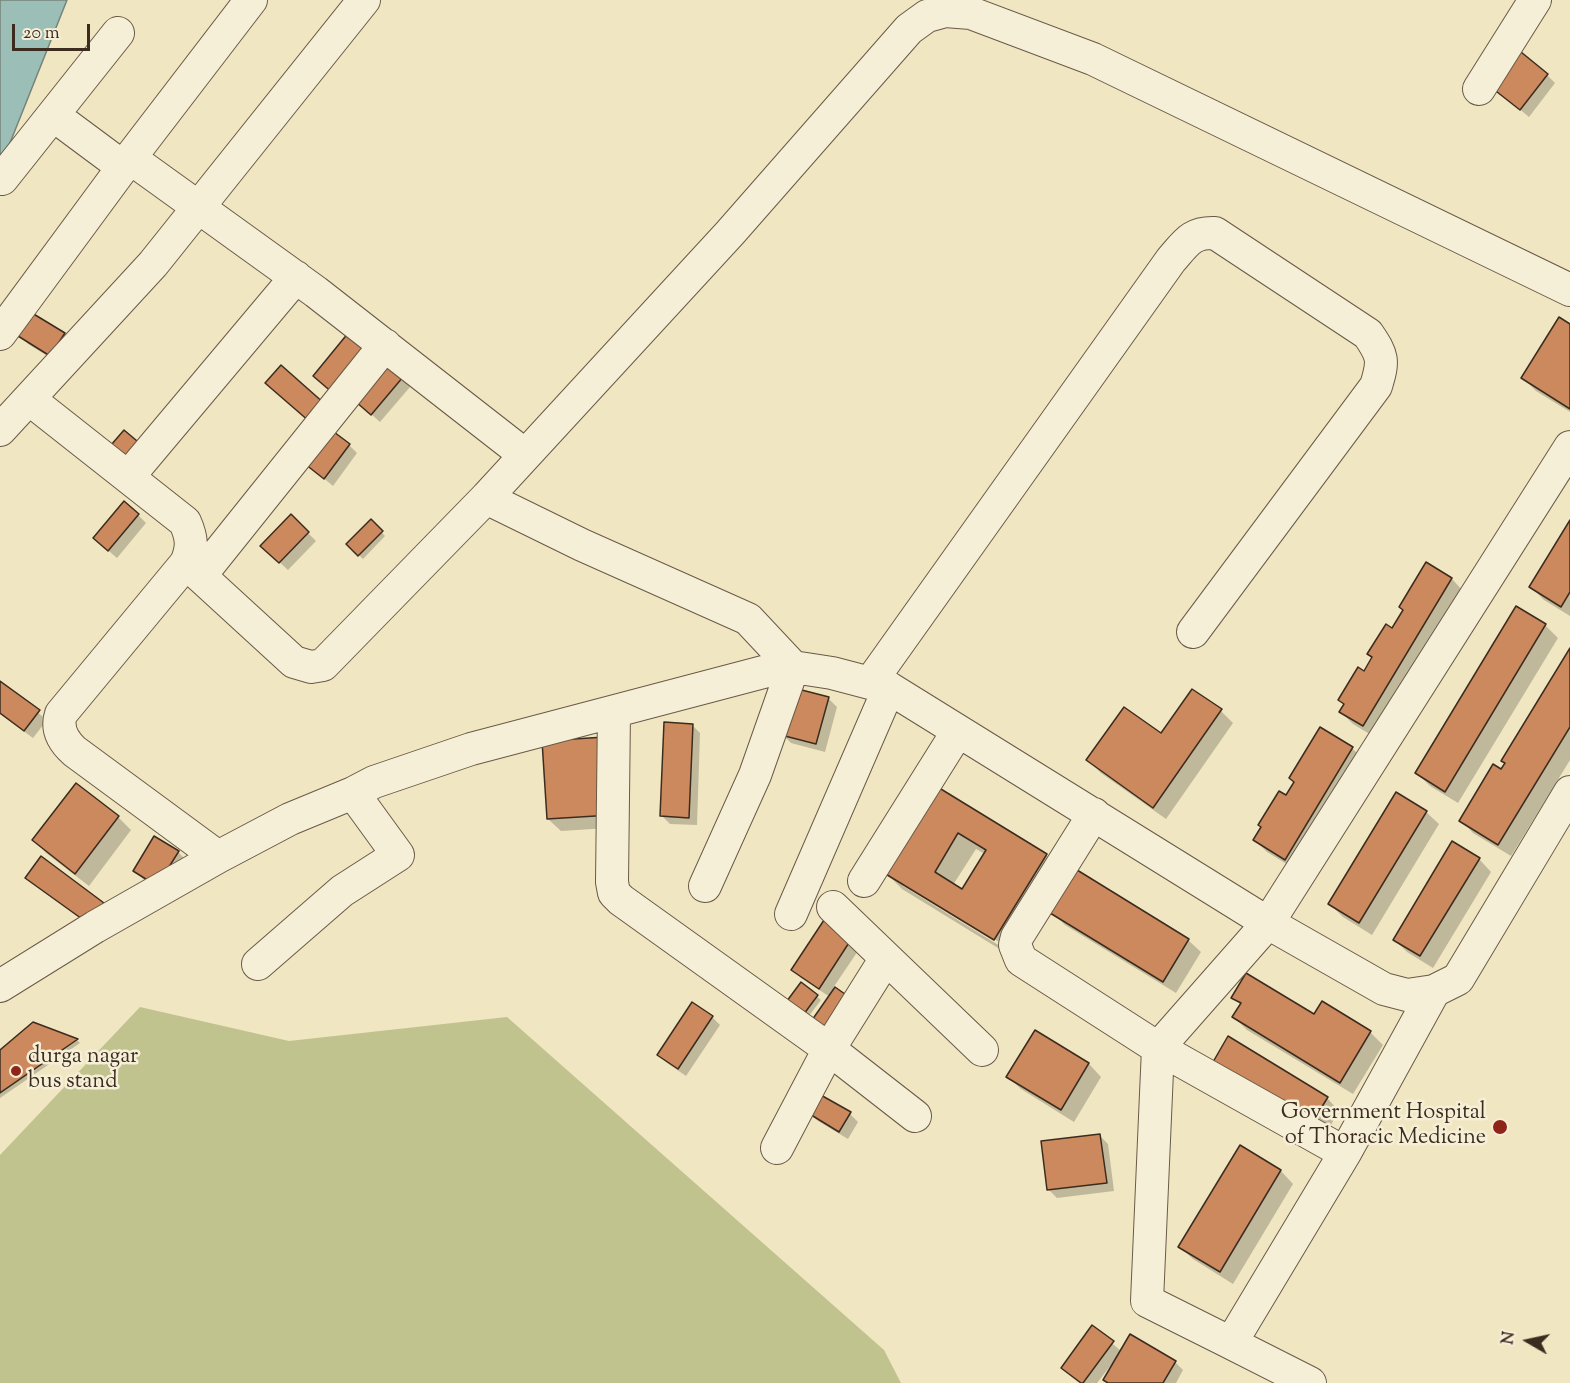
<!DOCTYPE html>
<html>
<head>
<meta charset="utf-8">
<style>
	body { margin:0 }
	#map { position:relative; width:1570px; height:1383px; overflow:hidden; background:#f1e6c2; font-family:"Sorts Mill Goudy",serif }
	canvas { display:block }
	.north { position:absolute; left:1498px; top:1311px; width:60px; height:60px; -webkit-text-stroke:4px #f6efd7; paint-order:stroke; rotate:279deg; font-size:16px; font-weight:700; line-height:24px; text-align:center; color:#3c2c20 }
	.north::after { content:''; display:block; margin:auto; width:21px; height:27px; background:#3c2c20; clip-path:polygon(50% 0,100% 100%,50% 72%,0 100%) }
	.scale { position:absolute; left:12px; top:24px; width:78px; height:27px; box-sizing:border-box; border:3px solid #3c2c20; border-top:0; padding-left:8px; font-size:18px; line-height:21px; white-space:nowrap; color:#3c2c20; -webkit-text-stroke:4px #f6efd7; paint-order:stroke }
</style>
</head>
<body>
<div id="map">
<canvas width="1570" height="1383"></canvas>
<div class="north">N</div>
<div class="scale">20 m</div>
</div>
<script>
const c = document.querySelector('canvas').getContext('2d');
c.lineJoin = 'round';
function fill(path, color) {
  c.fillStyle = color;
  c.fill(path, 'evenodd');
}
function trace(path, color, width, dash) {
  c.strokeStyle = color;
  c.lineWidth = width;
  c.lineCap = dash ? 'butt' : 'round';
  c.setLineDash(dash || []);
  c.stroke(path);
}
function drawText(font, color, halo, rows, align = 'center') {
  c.font = font + ' "Sorts Mill Goudy",serif';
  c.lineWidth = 5;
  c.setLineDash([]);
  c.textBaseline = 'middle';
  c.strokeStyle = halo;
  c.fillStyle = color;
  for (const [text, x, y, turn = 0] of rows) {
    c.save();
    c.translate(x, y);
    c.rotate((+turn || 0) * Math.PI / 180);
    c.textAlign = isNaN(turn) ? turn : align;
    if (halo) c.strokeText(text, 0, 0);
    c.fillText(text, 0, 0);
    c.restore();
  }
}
const green = new Path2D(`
	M140 1007 289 1041 507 1017 884 1350 901 1383H0V1155Z`);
const water = new Path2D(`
	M0 0H67L0 168Z`);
const shadow = new Path2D(`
	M1547 75 1555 83 1529 117 1494 88Z
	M1570 325V412L1536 391 1523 378Z
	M64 334 72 342 59 363 28 344 20 335Z
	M402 378 410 387 380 422 359 403Z
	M349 445 357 453 333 486 307 464Z
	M138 515 146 523 117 558 103 546Z
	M291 516 316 541 288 570 262 546Z
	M371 521 385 536 363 559 348 544Z
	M1570 523V616L1544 600 1531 587Z
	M1426 564 1452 579 1464 592 1376 738 1353 724 1341 712 1345 705 1340 700 1365 673 1392 630 1405 610Z
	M1517 608 1545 625 1558 638 1458 803 1430 786 1417 773Z
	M1570 650V760L1511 856 1473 833 1461 820 1502 772Z
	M0 683 47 720 33 738 0 714Z
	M1193 691 1221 711 1233 723 1166 819 1101 773 1088 760 1161 736Z
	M828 698 837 707 825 752 791 743 783 735Z
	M692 725 700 733 697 825 670 824 662 816Z
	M544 742 624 827 561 831 548 819Z
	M1352 748 1365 761 1298 871 1267 852 1255 840 1287 798Z
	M76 785 118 817 131 830 89 886 46 853 34 840Z
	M937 789 1046 855 1062 872 1011 956 902 889 886 873ZM976 849 985 854 963 891 953 885ZM903 883 1001 943 1000 946 903 886Z
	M1426 812 1439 824 1372 935 1343 917 1330 904Z
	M178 852 186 860 166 893 143 879 135 871Z
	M41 858 103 904 98 931 36 886 27 878Z
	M1479 859 1491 872 1433 968 1407 952 1395 940Z
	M1052 912 1188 940 1201 952 1176 993 1065 925Z
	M826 919 862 945 833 988 852 1001 830 997 801 978 793 970Z
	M801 984 821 1000 802 1025Z
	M1233 997 1315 1016 1322 1003 1370 1032 1383 1045 1353 1094 1247 1030 1234 1017 1241 1005Z
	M712 1017 720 1025 686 1076 667 1063 658 1055Z
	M33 1024 77 1040 80 1043 0 1098V1052Z
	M1035 1032 1089 1064 1101 1077 1074 1122 1021 1089 1008 1077Z
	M1227 1075 1327 1098 1339 1111 1325 1135Z
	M809 1113 850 1114 858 1122 848 1139 818 1121Z
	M1100 1136 1108 1144 1114 1191 1057 1198 1049 1190Z
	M1241 1147 1281 1171 1293 1184 1233 1284 1193 1259 1180 1247Z
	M1093 1327 1121 1351 1175 1362 1183 1370 1176 1383H1108L1112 1366 1111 1365 1097 1383H1081L1063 1367Z`);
const building = new Path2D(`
	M1521 52 1548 74 1520 110 1492 88Z
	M32 313 65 333 50 356 18 336Z
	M1559 317 1570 324V409L1521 378Z
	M349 332 370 350 334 394 313 376Z
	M380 358 403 377 371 415 348 395Z
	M281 365 325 404 310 422 265 383Z
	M330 429 350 444 324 479 305 464Z
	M124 430 143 446 124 468 105 452Z
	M124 501 139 514 108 551 93 538Z
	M291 514 309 532 279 563 260 546Z
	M371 519 383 531 358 556 346 544Z
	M1570 520V592L1561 607 1529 587Z
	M1426 562 1452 578 1363 726 1339 712 1344 704 1338 700 1358 667 1364 671 1372 657 1367 654 1386 624 1392 628 1403 610 1399 607Z
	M1516 606 1546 624 1445 792 1415 773Z
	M1570 648V727L1498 845 1459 821 1493 764 1501 769 1505 763 1501 761Z
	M0 681 40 710 24 731 0 713Z
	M794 688 829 697 816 744 781 735Z
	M1192 689 1222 709 1153 808 1086 760 1124 707 1161 733Z
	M664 722 693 724 689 818 660 816Z
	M1320 727 1353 747 1285 860 1253 840 1261 827 1258 825 1279 791 1286 795 1294 782 1289 778Z
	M605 737 612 815 547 819 542 741Z
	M76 783 119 816 75 874 32 840Z
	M936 786 1047 854 994 940 884 873ZM958 833 986 850 962 889 935 872Z
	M1396 792 1427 811 1359 923 1328 904Z
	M154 836 179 851 157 886 133 871Z
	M1452 841 1480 858 1420 956 1393 940Z
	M41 856 104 903 89 924 25 878Z
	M1069 865 1189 939 1163 982 1050 913Z
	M826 917 854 935 819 989 791 970Z
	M1246 973 1314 1014 1322 1001 1371 1031 1340 1083 1232 1017 1241 1003 1231 998Z
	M801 982 818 995 798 1022 781 1009Z
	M835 987 852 999 828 1035 810 1023Z
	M692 1002 713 1016 678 1069 657 1055Z
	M33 1022 78 1039 0 1093V1050Z
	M1035 1030 1089 1063 1061 1110 1006 1077Z
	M1228 1036 1328 1097 1312 1123 1213 1062Z
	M819 1094 851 1112 839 1132 808 1113Z
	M1100 1134 1107 1183 1047 1190 1041 1141Z
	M1240 1145 1281 1170 1220 1272 1178 1247Z
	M1092 1325 1114 1341 1083 1383H1081L1061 1368Z
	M1130 1334 1176 1361 1163 1383H1108L1103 1380Z`);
const minor = new Path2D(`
	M1479 89 1535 0
	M53 115 123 167
	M130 158 316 292 525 455
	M2 179 118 33
	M0 334 123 167 251 0
	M29 399 185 522C192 538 193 547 186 563L61 714C56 729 63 741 74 751L218 857
	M0 430 153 264 364 0
	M128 477 296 277
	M486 498 582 545 748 619 793 667 755 775 705 886
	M186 563 294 662 311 667 323 665 486 498 730 233 909 29 927 16 945 11 971 13 1093 59 1570 290
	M200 576 385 345
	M870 683 1171 260C1186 243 1191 232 1215 233L1368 334C1383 356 1384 360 1376 386L1193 632
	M614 712 612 882 614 893 621 900 829 1049 915 1116
	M1094 814 1017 937 1015 945 1021 960 1158 1048 1345 1153
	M864 881 958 731
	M833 907 982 1050
	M791 914 889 688
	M258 964 342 891 398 855 353 793
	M0 986 95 927 218 857 290 819 353 793 374 782 471 749 767 671 793 667 832 673 889 688 1268 923 1384 989 1407 995 1434 991 1458 979 1570 792
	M777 1148 829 1049 886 958
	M1231 1343 1147 1301 1158 1048 1268 923 1570 447
	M1310 1383 1231 1343 1345 1153 1434 991`);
const markers = [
	[16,1071,6,"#8f2418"],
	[1500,1127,8,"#8f2418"]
];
const poiNames = [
	["durga nagar",28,1058],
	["bus stand",28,1083],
	["Government Hospital",1486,1114,"right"],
	["of Thoracic Medicine",1486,1139,"right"]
];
fill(green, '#c1c38e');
fill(water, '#9bbfb7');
trace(water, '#75847b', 1.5);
fill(shadow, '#0003');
fill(building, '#cb895d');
trace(building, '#3c2c20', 1.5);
trace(minor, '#695a48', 34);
trace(minor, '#f6efd7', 32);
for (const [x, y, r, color] of markers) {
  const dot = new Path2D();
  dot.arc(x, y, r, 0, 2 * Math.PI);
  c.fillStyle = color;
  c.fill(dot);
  trace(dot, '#f6efd7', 2);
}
drawText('22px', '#3c2c20', '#f6efd7', poiNames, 'left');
</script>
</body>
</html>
